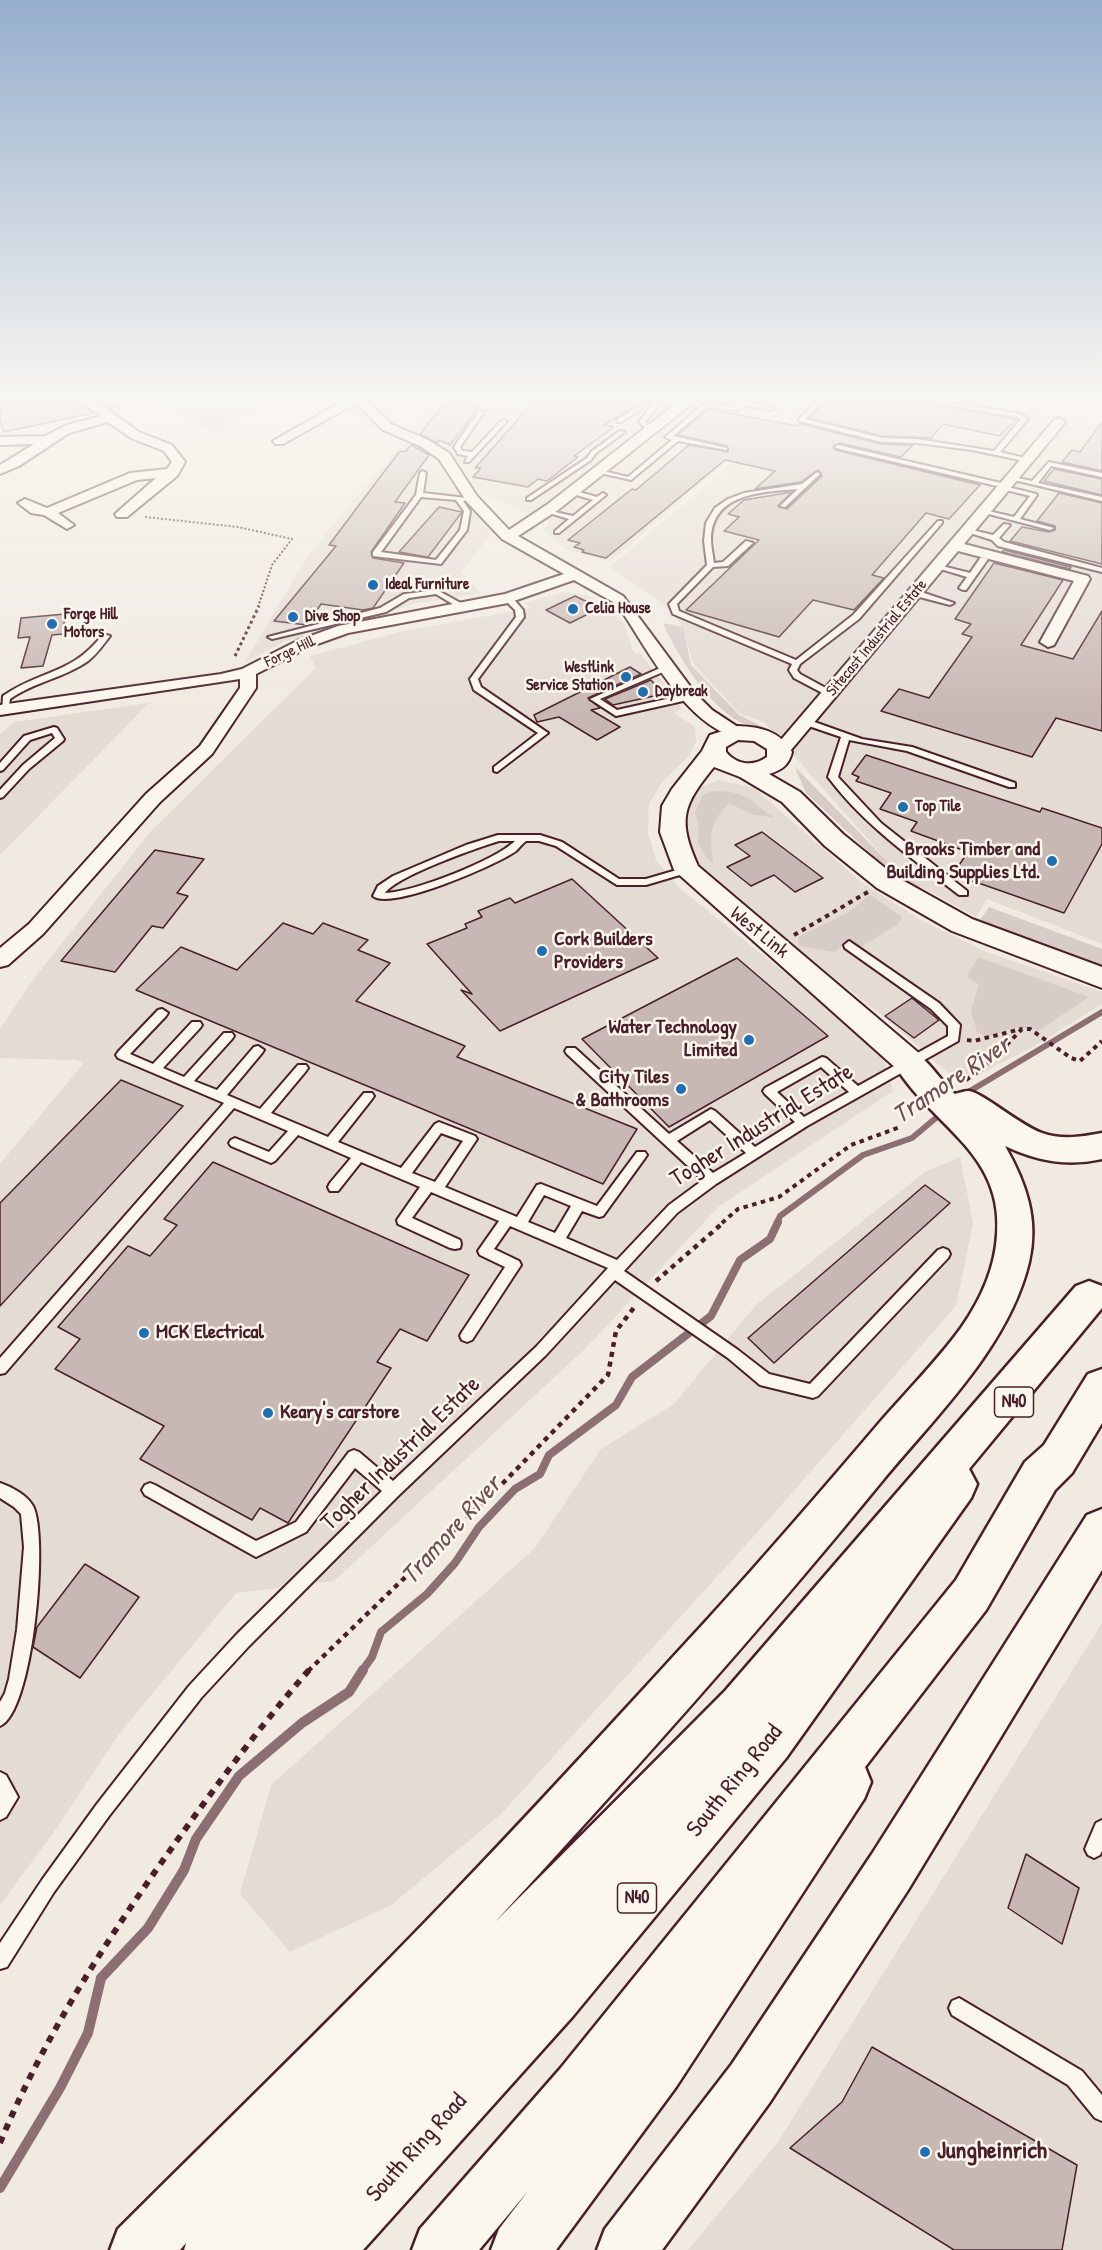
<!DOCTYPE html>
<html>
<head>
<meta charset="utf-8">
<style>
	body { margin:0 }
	canvas { display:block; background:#f0eae0 }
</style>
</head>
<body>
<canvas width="1102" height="2250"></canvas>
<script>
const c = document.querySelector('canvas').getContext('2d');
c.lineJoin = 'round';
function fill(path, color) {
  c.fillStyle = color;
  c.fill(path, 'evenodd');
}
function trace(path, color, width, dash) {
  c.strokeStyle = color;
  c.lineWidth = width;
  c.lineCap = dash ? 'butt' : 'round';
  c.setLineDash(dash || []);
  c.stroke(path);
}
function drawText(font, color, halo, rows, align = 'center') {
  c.font = font + ' "Patrick Hand",sans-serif';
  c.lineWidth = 5;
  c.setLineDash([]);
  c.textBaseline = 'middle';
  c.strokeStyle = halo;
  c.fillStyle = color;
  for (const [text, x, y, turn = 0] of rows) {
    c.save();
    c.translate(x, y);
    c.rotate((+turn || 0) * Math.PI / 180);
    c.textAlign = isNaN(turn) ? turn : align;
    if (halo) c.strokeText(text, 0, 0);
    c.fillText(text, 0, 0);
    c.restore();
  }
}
const built = new Path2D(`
	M439 398H487L547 418 494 483 558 413 507 398H800L610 562 566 549 543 531 550 521 482 495 456 459 412 431Z
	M808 398H931L1049 415 1102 425V944L987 899 976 917 921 887 891 865 764 722 739 713 693 663 682 626 665 606 610 567Z
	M402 441 432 459 491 534 461 572 480 593 413 604 284 642 245 662 307 557Z
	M563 592 584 594 608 605 610 612 624 623 633 650 636 654 639 652 679 703 681 709 674 713 695 727 696 741 689 756 662 782 649 804 648 833 656 860 677 886 882 1051 893 1091 718 1207 586 1348 334 1581 236 1593 119 1734 56 1829 0 1905V1164L83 1064 77 1060 0 1058V1029L32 981 151 831 316 668 310 656 399 632 530 608 525 603Z
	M149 703 0 855V734L15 722Z
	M720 780 754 788 861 882 921 920 984 951 1102 992V1004L1036 1045 961 1084 890 1022 711 880 689 857 680 823 693 790Z
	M960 1157 973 1223 956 1306 754 1536 501 1814 391 1905 290 1952 240 1894 271 1785 535 1548 601 1449 674 1404 756 1305 925 1172Z
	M1102 1623V2250H688L778 2142Z`);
const green = new Path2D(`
	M151 398H251L267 402 214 433Z
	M663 623 683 627 691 665 739 715 763 727C722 731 677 656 663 623Z
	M795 767 892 866 921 887 916 890 887 869 806 793Z
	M712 791C750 791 746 800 775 818L751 814 729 803C709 823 710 834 713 861L710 862 698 844 699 828 695 812 703 795Z
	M870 895 902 917 898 924 859 948 847 941 835 952 799 946 798 937 847 913Z
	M989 907 1102 949V965L979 921Z
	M978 957 1089 997 1038 1031 1034 1028H1012L987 1038 977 1032 971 1011 979 985 967 977Z`);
const streamFar2 = new Path2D(`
	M960 1097 1102 1012
	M777 1223 780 1216 863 1155 912 1138 943 1112`);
const streamFar1 = new Path2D(`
	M362 1671 372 1657 381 1632 427 1594 455 1563 479 1527 515 1489 540 1474 549 1455 616 1405 632 1377 711 1316 740 1260 770 1239 778 1222`);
const stream = new Path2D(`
	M0 2188 60 2088 88 2033 101 1978 148 1928 184 1870 196 1839 239 1776 302 1723 349 1692 363 1670`);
const building = new Path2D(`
	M38 398H75L93 413 4 432 0 421V405Z
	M95 398H124V405L110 408Z
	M448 398H485L450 445 439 440 437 443 420 434Z
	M537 398H615L638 404 604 425 614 427 574 456 578 457 547 481 538 479 528 487 473 477 481 468H475Z
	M830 398H894L1016 419 1000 436 943 424 931 438 882 436 810 418Z
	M708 409 797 426 800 424 881 444 913 445 901 457 839 443 833 447 835 450 980 485 949 519 926 513 872 575 884 578 854 610 813 600 779 637 686 610 759 540 724 531 739 517 728 514 744 500 792 492 778 506 787 509 822 476 818 470 801 482 755 489 775 471 725 460 606 558 582 552 584 550 574 547 580 543 568 540 632 489 636 490 689 445 728 452 727 446 678 435Z
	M1102 422V471L1062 462 1072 450 1080 452Z
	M411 445 429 455 395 502 405 503 371 552 373 558 404 563 373 608 363 610 321 604 307 625 274 621 336 546 329 545 399 452 406 451Z
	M1054 469 1102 479V495L1044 481Z
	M1059 493 1102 503V564L1010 541 1022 527 1049 532 1055 530V526L1037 521Z
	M439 507 462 512 428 557 399 552Z
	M1004 550 1071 567 1070 569 1002 552Z
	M994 563 1063 580 1021 645 1073 659 1102 611V731L1056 718 1032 757 881 711 899 689 929 698 972 637 962 634 971 624 955 619Z
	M575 596 600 608 570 623 546 610Z
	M65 614 63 634 52 635 43 666 21 668 30 637 18 638 21 618Z
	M630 667 641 674 588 698 600 708 591 710 620 727 597 740 559 717 537 722 534 715Z
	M651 680 663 694 613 705 605 699Z
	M866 755 1040 812 1042 808 1102 828V844L1064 913 953 874 968 852 911 831 917 822 880 809 891 793 856 781 859 777 852 774Z
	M762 832 823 878 795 892 774 875 751 886 727 867 750 856 735 845Z
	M155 850 204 859 177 893 188 896 163 928 152 926 115 972 61 961Z
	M572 879 658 958 500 1031 461 990 472 994 427 944 467 928 465 924 482 917 478 911 510 898 515 903Z
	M283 923 313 934 323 923 368 940 358 950 390 963 356 1001 465 1046 457 1057 637 1129 603 1184 136 990 181 947 237 970Z
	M737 958 828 1036 669 1127 582 1039Z
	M912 998 939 1020 914 1038 885 1016Z
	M121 1080 183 1106 0 1306V1203Z
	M213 1162 469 1275 427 1341 400 1329 377 1362 391 1368 288 1523 260 1508 252 1520 140 1459 164 1426 55 1369 80 1339 58 1327 128 1246 150 1256 177 1225 164 1219Z
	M925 1185 950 1203 774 1363 748 1338Z
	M85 1564 139 1597 80 1678 33 1647 37 1627Z
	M1026 1854 1079 1888 1062 1944 1008 1908Z
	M872 2047 1077 2165 1062 2250H954L790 2148 842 2102Z`);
const pathFar4 = new Path2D(`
	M145 517 238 527 292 539 272 565 258 607`);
const pathFar3 = new Path2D(`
	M235 656 259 606`);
const pathFar2 = new Path2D(`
	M794 935 868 892
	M967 1040 974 1041 1021 1029
	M966 1080 985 1067 1022 1029H1030L1071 1058 1080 1061 1102 1041
	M722 1223 738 1209 779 1197 851 1145 900 1127`);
const pathFar1 = new Path2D(`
	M656 1281 724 1222
	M308 1671 506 1480 608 1375 616 1331 636 1305`);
const path = new Path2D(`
	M0 2143C44 2036 109 1936 176 1842 218 1783 261 1725 309 1670`);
const service = new Path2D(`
	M644 398H650L643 408 621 422H617V420L639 406Z
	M658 398H664L645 422 655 432 652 434 639 422Z
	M744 398H751L747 402 774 408 771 410 744 405 737 410 707 407 673 436 727 448V450L678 441 631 480 596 472 599 470 628 477 672 440 665 437 704 404 736 406 738 404 737 401Z
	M821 398H828L805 419 882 438 917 439 994 451 1021 419 1017 417 909 398H925L1021 414 1028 419 1000 452 1032 460 1029 462 972 450 917 443 882 442 799 421V419Z
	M479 411 484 412 460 447 462 451 472 452 502 420 507 421 469 462H465L468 456 458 454 454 447Z
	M620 431 625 432 596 453 591 460 531 500H527V498L587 458 592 451Z
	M838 445 1005 484 1008 487 1036 494 1037 495 1020 519 1054 528 1050 530 981 512 984 510 1014 517 1030 496 1002 489 1001 487 836 448 835 447Z
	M1049 462 1102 473V477L1051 466 1038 483 1102 497V501L1010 479 1013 477 1032 481Z
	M423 471 426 473 423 493 467 498V500L463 501 470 511 467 530 441 564 373 556V552L416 495 420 473ZM421 497 456 500 464 511 460 530 436 560 381 552Z
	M817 472 820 474 819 475 785 507 780 506 798 489C762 492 712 493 711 539 711 547 713 555 714 563L723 562 746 541 753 543 728 566 713 567 677 604 679 611 796 660 853 615 938 521H942V523L859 619 800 664 797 670 800 674 833 692V696L830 697 794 678 789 670 792 664 673 614 669 604 707 565 704 541 706 523 715 508 728 499 744 493 802 484Z
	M572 490 597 497 603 493 606 495 559 533H555V531L569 519 546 512V510L573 516 593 500 570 493 569 492Z
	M1004 524 1010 525 999 538 1004 542 1102 568V572L998 546 992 540 964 531 968 529 993 535Z
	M981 557 988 559 966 590H963L959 588 967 577 934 567 938 565 970 573Z
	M437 590 468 607 461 609 436 594 409 598 386 612 272 639 268 637 380 608 404 594Z
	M912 591H918L954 603 950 605 912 595Z
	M505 596H511L523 610 524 617 478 679 481 687 548 733 497 772 494 771V767L538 733 474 690 470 679 516 617 515 610 505 600Z
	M103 634 110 636C103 645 97 654 88 661 64 678 34 682 10 699L8 712H2L3 696C40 670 74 674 103 634Z
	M667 665 671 667 670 669 600 699 617 710 689 694 693 697 692 699 616 716 590 699Z
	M806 719 862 739 912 747 1015 783V787H1009L907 751 849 740 838 777 881 823 967 891V895H959C913 859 864 825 828 777L841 737 803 724 802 722Z
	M54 727 57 728 64 739 63 741 29 769 3 797 0 798V790L23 765 55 738 52 733 30 740 3 770 0 771V763L24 736Z
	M498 835H540L562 842 619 879H646L687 867 692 870 690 872 646 885H617L556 846 539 841H526C522 844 519 848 516 851 497 865 390 911 373 896L378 886 393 876 466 845ZM499 841H515C494 861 414 892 385 893 397 876 476 848 499 841Z
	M849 941 939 1003 960 1025 958 1041 807 1126 716 1184 677 1213 624 1271 738 1350 769 1374 810 1384 938 1250 943 1248 948 1250 950 1254 948 1258 818 1396 813 1398 760 1385 728 1358 615 1280 546 1355 398 1496 249 1646 201 1698 109 1816 54 1892 7 1967 0 1969V1943L42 1880 97 1804 189 1686 237 1634 382 1491 355 1468 306 1532 256 1557 145 1495 142 1490 145 1485 150 1483 155 1485 256 1541 296 1522 349 1452 354 1450 359 1452 393 1481 536 1347 608 1268 510 1226 494 1249 519 1261 521 1265 472 1340 467 1342 462 1340 460 1336 462 1332 505 1267 480 1255 478 1251 499 1221 431 1192 412 1218 460 1240 461 1244 460 1248 455 1249 450 1248 398 1224 397 1220 420 1187 361 1162 338 1191H330L328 1187 330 1183 351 1158 298 1135 275 1161 271 1163 231 1146 229 1143 231 1140 235 1138 269 1152 288 1131 234 1108 5 1373 0 1374V1358L224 1103 118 1058 116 1055 118 1052 158 1010 162 1009 168 1013 166 1016 130 1054 153 1064 192 1022H200L202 1025 200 1028 163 1068 184 1077 224 1033H232L234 1036 232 1039 194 1081 217 1090 254 1047 258 1046 264 1050 262 1053 227 1095 260 1109 298 1065H306L308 1068 306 1071 271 1113 328 1137 364 1093H372L374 1096 372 1099 338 1142 401 1168 435 1124 439 1122 475 1136 477 1139 445 1187 517 1217 537 1185 541 1184 597 1206 637 1152H645L647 1155 645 1158 603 1216 599 1217 582 1211 566 1238 617 1260 669 1205 703 1180 567 1054 565 1051 567 1048H575L669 1134 711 1109 715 1111 755 1147 795 1122 765 1094 763 1091 765 1088 822 1057 826 1058 858 1086 948 1036V1026L931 1009 845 948 844 945ZM821 1067 849 1092 804 1117 777 1092ZM710 1120 746 1153 713 1173 677 1141ZM441 1133 463 1141 435 1182 412 1173ZM544 1195 571 1206 555 1233 528 1222Z
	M0 1483C12 1487 27 1495 33 1506 49 1537 33 1713 0 1726V1702L5 1693 9 1679 17 1630 24 1547 21 1514 14 1507 0 1498Z
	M0 1772 6 1775 18 1797 6 1817 0 1820Z
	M1102 1820V1851L1100 1855 1094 1858 1088 1855 1085 1849 1096 1823Z
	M959 1998 1082 2071 1102 2095V2121L1095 2118 1068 2085 952 2015 949 2008 952 2001Z`);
const minor = new Path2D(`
	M77 398H91L139 432 172 445 185 462 177 476 127 517H117L115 514 156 478 137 480 58 513 74 525 67 529 44 515 31 513 18 503 25 499 47 508 130 473 167 469 172 462 164 451 131 438 108 422 69 433 19 466 0 474V465L34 444 0 445V437L45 436 67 425 101 416Z
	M348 398H365L391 424 428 440 449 453 477 496 509 530 548 504 683 398H699L558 510 518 536 623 596 695 693 712 710 747 733 738 738C686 725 649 652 621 610L613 602 574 580 508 603 348 633 309 647 256 674V688L212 754 160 802 43 934 8 965 0 967V948L29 924 146 794 200 746 240 688V679L0 715V705L221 674 242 669 297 641 338 626 505 594 564 574 502 539 467 502 439 459 420 446 383 430 356 403 283 444H275L273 441Z
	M713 398H738L745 402 739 406Z
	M1092 398H1102V403L1094 401Z
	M1059 418 1065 422 1063 425 964 544 1088 576 1090 579 1054 645 1048 647 1040 642 1074 581 958 551 786 756H774L771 752 774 748 1055 419Z`);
const tertiary = new Path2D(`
	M738 726C761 727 780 731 792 752 789 765 782 770 769 774L800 792 843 834 895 876 972 919 1102 967V988L952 931 877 888 825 846 782 802 740 777 714 767C683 805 677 819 698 866L920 1054 924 1062 920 1070 909 1073 898 1070 674 870 660 832 662 806 672 789 702 751 710 735ZM738 740 754 741 767 749V757C753 767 737 765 726 752V747Z`);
const trunk = new Path2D(`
	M909 1050C927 1056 940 1081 955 1094 959 1093 964 1091 969 1091 983 1093 1021 1126 1042 1133 1061 1140 1082 1137 1102 1133V1159C1067 1167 1037 1161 1005 1146 1026 1183 1039 1219 1029 1262 1009 1346 936 1416 883 1480 759 1632 628 1778 495 1922L725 1691 1076 1286 1089 1281 1102 1286V1308L969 1469 977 1484 971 1498 786 1758 573 2016 363 2250H184L186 2243 180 2250H110L118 2229C222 2125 329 2022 431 1916 525 1819 615 1720 706 1621 765 1556 823 1489 880 1422 907 1391 937 1361 961 1328 980 1301 995 1269 997 1235 1004 1151 929 1125 893 1062L898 1054Z
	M1102 1369V1423L1072 1473 1055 1490 986 1610 865 1767 871 1782 864 1799 676 2087 556 2250H491L499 2229 528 2191 479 2250H412L420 2229 560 2069 956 1580 1025 1462 1044 1445 1088 1374Z
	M1102 1509V1570L908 1890 770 2102 662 2250H597L605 2229 732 2064 872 1854 1087 1515Z`);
const markers = [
	[373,585,6,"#1f6fb2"],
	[573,609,6,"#1f6fb2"],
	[293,617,6,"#1f6fb2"],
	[52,624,6,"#1f6fb2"],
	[626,677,6,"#1f6fb2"],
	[643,692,6,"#1f6fb2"],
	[903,807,6,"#1f6fb2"],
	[1052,861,6,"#1f6fb2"],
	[542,951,6,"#1f6fb2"],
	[749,1040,6,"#1f6fb2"],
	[681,1089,6,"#1f6fb2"],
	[144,1333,6,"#1f6fb2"],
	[268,1413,6,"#1f6fb2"],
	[925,2152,6,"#1f6fb2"]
];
const farPoinames = [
	["Ideal Furniture",385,585],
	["Celia House",585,609],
	["Forge Hill",64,615],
	["Motors",64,633],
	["Dive Shop",305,617],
	["Westlink",614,668,"right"],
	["Service Station",614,686,"right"],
	["Daybreak",655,692],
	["Top Tile",915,807]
];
const farStreetnames = [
	["Sitecast Industrial Estate",877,638,-50],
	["Forge Hill",290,652,-25]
];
const shields = [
	[1014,1402,39],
	[637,1898,39]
];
const shieldNames = [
	["N40",1014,1402],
	["N40",637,1898]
];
const poiNames = [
	["Brooks Timber and",1040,850],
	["Building Supplies Ltd.",1040,873],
	["Cork Builders",554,940,"left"],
	["Providers",554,963,"left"],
	["Water Technology",737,1028],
	["Limited",737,1051],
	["City Tiles",669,1078],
	["& Bathrooms",669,1101],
	["MCK Electrical",156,1333,"left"],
	["Keary's carstore",280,1413,"left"]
];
const streetNames = [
	["West Link",759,933,39]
];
const nearStreetnames = [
	["Togher Industrial Estate",762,1126,-32],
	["Togher Industrial Estate",401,1454,-44],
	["South Ring Road",735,1781,-51],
	["South Ring Road",417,2148,-48]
];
const nearPoinames = [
	["Jungheinrich",937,2152]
];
const nearWaternames = [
	["Tramore River",952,1081,-34],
	["Tramore River",452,1531,-48]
];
fill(built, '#e4dbd2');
fill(green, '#d8ccc6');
trace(streamFar2, '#8c6f72', 6);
trace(streamFar1, '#8c6f72', 8);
trace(stream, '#8c6f72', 10);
fill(building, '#c8b8b3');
trace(building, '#4a1f2b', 1.5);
trace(service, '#4a1f2b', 4);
trace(minor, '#4a1f2b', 4);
trace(tertiary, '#4a1f2b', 4);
trace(trunk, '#4a1f2b', 5);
trace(pathFar4, '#4a1f2b', 2, [2, 2]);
trace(pathFar3, '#4a1f2b', 3, [3, 3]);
trace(pathFar2, '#4a1f2b', 4, [4.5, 4.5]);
trace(pathFar1, '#4a1f2b', 4.5, [5, 5]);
trace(path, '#4a1f2b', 6, [7, 7]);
fill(service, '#fbf7ec');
fill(minor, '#fbf7ec');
fill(tertiary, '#fbf7ec');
fill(trunk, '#fbf7ec');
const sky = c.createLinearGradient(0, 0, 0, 713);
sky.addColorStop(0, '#95aecc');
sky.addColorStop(0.56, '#f8f6f1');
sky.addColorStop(1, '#f8f6f100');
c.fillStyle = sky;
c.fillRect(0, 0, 1102, 713);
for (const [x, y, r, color] of markers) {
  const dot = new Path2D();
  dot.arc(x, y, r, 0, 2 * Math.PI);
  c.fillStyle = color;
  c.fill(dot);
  trace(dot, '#fbf7ec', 2);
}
drawText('bold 16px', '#4a1f2b', '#fbf7ec', farPoinames, 'left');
drawText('16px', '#4a1f2b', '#fbf7ec', farStreetnames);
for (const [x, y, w] of shields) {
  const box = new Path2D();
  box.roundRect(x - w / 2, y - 15, w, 30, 4.5);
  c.fillStyle = '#fbf7ec';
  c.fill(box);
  trace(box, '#4a1f2b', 1.5);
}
drawText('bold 18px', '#4a1f2b', null, shieldNames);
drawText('bold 20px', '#4a1f2b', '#fbf7ec', poiNames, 'right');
drawText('20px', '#4a1f2b', '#fbf7ec', streetNames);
drawText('24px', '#4a1f2b', '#fbf7ec', nearStreetnames);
drawText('bold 24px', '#4a1f2b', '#fbf7ec', nearPoinames, 'left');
drawText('italic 26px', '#704e55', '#fbf7ec', nearWaternames);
</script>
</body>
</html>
